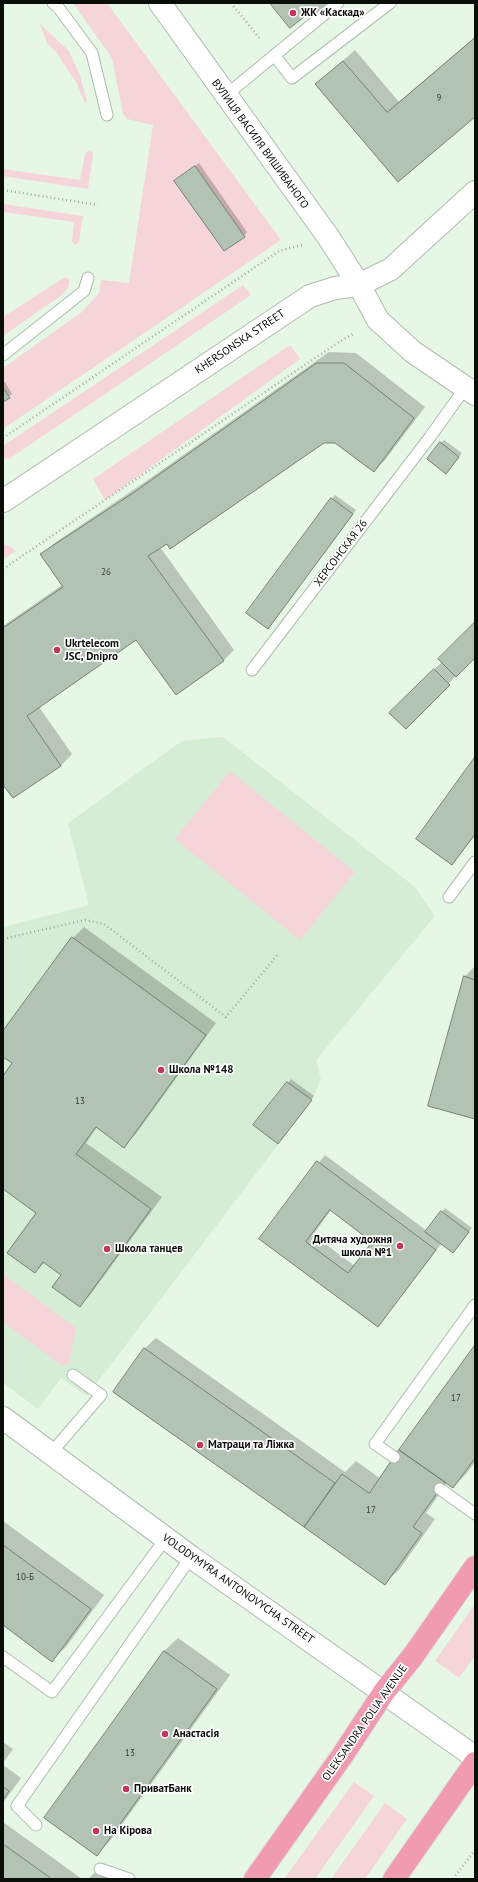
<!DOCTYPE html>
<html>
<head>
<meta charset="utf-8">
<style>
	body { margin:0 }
	#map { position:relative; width:478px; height:1882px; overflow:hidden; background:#e6f7e6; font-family:"PT Sans",sans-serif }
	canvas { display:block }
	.frame { position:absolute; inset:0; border:4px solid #090e09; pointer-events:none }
</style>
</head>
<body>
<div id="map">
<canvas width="478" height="1882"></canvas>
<div class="frame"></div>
</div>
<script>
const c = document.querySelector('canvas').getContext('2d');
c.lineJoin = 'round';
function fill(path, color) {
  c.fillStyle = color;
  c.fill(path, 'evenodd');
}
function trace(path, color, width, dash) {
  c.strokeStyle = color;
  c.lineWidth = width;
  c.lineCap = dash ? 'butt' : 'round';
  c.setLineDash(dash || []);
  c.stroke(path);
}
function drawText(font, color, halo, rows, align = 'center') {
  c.font = font + ' "PT Sans",sans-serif';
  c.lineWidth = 3.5;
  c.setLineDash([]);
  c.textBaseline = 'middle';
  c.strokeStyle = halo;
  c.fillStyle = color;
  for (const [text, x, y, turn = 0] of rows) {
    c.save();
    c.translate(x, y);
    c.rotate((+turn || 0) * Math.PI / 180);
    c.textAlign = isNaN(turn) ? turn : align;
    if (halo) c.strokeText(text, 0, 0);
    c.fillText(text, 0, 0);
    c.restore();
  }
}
const built = new Path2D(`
	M223 737 415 887 435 916 316 1060 321 1080 312 1100 87 1396 61 1378 38 1409 3 1383V927L89 905 68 823 182 741Z`);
const green = new Path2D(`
	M73 3H107L281 240 3 429V368L82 312 99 293 101 280 129 283 153 125 127 119 123 114 112 58Z
	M40 24 69 51 80 76 87 101 85 103 76 82 56 52 47 43Z
	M89 150 92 151 93 154 88 189 3 176V169L80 180 85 154Z
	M3 204 83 216 79 242 75 245 72 241 74 222 3 212Z
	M65 277 69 279V286L62 295 3 336V317Z
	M243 285 251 295 9 459 3 458V446Z
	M290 345 300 359 105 500 93 479Z
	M3 544 11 547 16 551 3 559Z
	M230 771 355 872 300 940 175 839Z
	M3 1274 76 1328 69 1363 63 1366 60 1364 3 1322Z
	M475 1604V1656L459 1678 435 1661Z
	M354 1782 374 1796 315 1879H284Z
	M385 1803 407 1819 365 1879H331Z`);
const shadow = new Path2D(`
	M475 37V116L398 181 316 84 355 50 399 102Z
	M199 163 247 232 244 236 176 181Z
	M329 352 356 353 425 407 385 460 374 471 335 442H324L160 547 234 650 223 661 136 638 39 707 72 754 61 766 3 784V626L62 585 42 555 53 544 145 482Z
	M5 382 12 394 3 401V383Z
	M444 440 462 453 449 469 441 443Z
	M335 495 356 510 268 628 332 499Z
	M475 624V656L406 728 390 713 442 662Z
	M475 759V836L452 864Z
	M84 927 216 1023 135 1135 123 1146 97 1127 86 1143 162 1197 90 1295 79 1306 62 1275 45 1262 35 1272 37 1212 3 1187V1077L14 1063 3 1055V1033L73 938Z
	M475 966V1118L464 977Z
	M291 1079 314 1096 281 1139 255 1125Z
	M325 1155 427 1231 445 1208 472 1228 457 1248 442 1243 378 1326 260 1239ZM331 1210 374 1241 355 1266 313 1235Z
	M156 1338 345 1472 356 1461 381 1479 475 1347V1462L467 1473 453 1487 447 1483 426 1513 435 1519 399 1570 385 1583 114 1391 144 1349Z
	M3 1521 104 1595 66 1647 52 1660 3 1624Z
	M178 1638 230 1675 110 1841 97 1854 164 1651Z
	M3 1742 13 1749 3 1763Z
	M3 1765 21 1778 3 1803Z
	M3 1822 82 1879H3Z
	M100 1867 118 1879H88Z`);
const building = new Path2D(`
	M270 3H336L318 17 313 10 290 28Z
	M475 38V117L398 182 315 84 343 61 387 112Z
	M195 166 245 237 224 251 174 181Z
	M317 363H344L414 418 374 472 335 443H324L170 549 167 544 148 556 224 661 176 695 136 640 27 716 61 766 13 798 3 785V628L63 587 40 554 133 493Z
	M3 388 10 398 3 402Z
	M440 442 459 457 446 474 427 459Z
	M331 498 353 514 268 629 246 613Z
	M475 622V658L456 677 438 659Z
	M434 669 450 685 406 729 389 713Z
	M475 757V834L452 865 416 839Z
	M72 937 206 1035 124 1148 96 1127 76 1154 151 1209 80 1307 52 1287 61 1275 43 1262 35 1273 7 1253 36 1213 3 1189V1076L12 1063 3 1057V1031Z
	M464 976 475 980V1119L428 1106Z
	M287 1082 312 1100 278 1144 253 1125Z
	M317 1161 436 1250 378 1327 259 1239ZM330 1210 372 1242 348 1273 306 1242Z
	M441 1211 469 1232 453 1253 425 1232Z
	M475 1345V1458L453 1488 399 1450Z
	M144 1348 335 1483 304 1527 113 1392Z
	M399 1450 445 1482 413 1527 422 1533 385 1585 304 1527 342 1474 369 1493Z
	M3 1545 91 1609 52 1662 3 1625Z
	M164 1651 217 1689 97 1856 44 1818Z
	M3 1787 9 1791 3 1800Z
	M3 1844 52 1879H3Z`);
const path = new Path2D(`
	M231 3 261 40
	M3 190 98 205
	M3 438 279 251 302 245
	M3 569 339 342 355 333
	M3 939 85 920 104 924 226 1017 279 953
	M453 1879 475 1850`);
const service = new Path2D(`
	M53 3 58 7 92 53 107 115
	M274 55 292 78 390 3
	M225 96 338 3
	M3 355 84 291 88 278
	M252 670 430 437 465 388
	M449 897 475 862
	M51 1453 101 1395 73 1375
	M394 1457 375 1444 475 1305
	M440 1489 475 1514
	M3 1657 52 1692 166 1538
	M36 1825 17 1806 191 1557
	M100 1869 129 1879`);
const minor = new Path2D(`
	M160 3 329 238 359 285 391 269 475 192`);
const tertiary = new Path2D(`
	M3 501 310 296 335 288 359 285 378 320 413 352 475 394
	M3 1418 191 1557 475 1757`);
const primary = new Path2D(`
	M255 1879 342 1756 384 1692 413 1656 475 1567
	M394 1879 475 1763`);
const markers = [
	[293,13,4,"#c4355d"],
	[57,650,4,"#c4355d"],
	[161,1070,4,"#c4355d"],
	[400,1246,4,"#c4355d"],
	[107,1249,4,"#c4355d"],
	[200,1445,4,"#c4355d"],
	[165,1734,4,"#c4355d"],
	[126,1789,4,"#c4355d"],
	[96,1831,4,"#c4355d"]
];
const numberNames = [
	["9",439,98],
	["26",106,572],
	["13",80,1101],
	["17",456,1398],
	["17",371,1510],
	["10-Б",25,1577],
	["13",130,1753]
];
const poiNames = [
	["ЖК «Каскад»",301,13],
	["Ukrtelecom",65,644],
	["JSC, Dnipro",65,657],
	["Школа №148",169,1070],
	["Дитяча художня",392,1240,"right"],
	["школа №1",392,1253,"right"],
	["Школа танцев",115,1249],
	["Матраци та Ліжка",208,1445],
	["Анастасія",173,1734],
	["ПриватБанк",134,1789],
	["На Кірова",104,1831]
];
const streetNames = [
	["ВУЛИЦЯ ВАСИЛЯ ВИШИВАНОГО",260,144,54],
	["KHERSONSKA STREET",240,342,-34],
	["ХЕРСОНСКАЯ 26",341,553,-53],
	["VOLODYMYRA ANTONOVYCHA STREET",238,1589,35],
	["OLEKSANDRA POLIA AVENUE",365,1723,-55]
];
fill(built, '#d6edd5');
fill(green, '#f5d5d9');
fill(shadow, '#0003');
fill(building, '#b3c3b3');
trace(building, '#738273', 1);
trace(service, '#adbdad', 13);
trace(minor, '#adbdad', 24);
trace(tertiary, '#adbdad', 24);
trace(primary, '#ddd', 24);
trace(path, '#9eab9e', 2.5, [1, 3]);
trace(service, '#fff', 11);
trace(minor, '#fff', 22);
trace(tertiary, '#fff', 22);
trace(primary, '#f19bb0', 22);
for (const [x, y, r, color] of markers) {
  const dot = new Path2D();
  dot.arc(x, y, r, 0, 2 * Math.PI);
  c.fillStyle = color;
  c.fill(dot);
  trace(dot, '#fff', 1.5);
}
drawText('9px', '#343b34', null, numberNames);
drawText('bold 11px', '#090e09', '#fff', poiNames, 'left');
drawText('11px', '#090e09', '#fff', streetNames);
</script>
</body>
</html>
